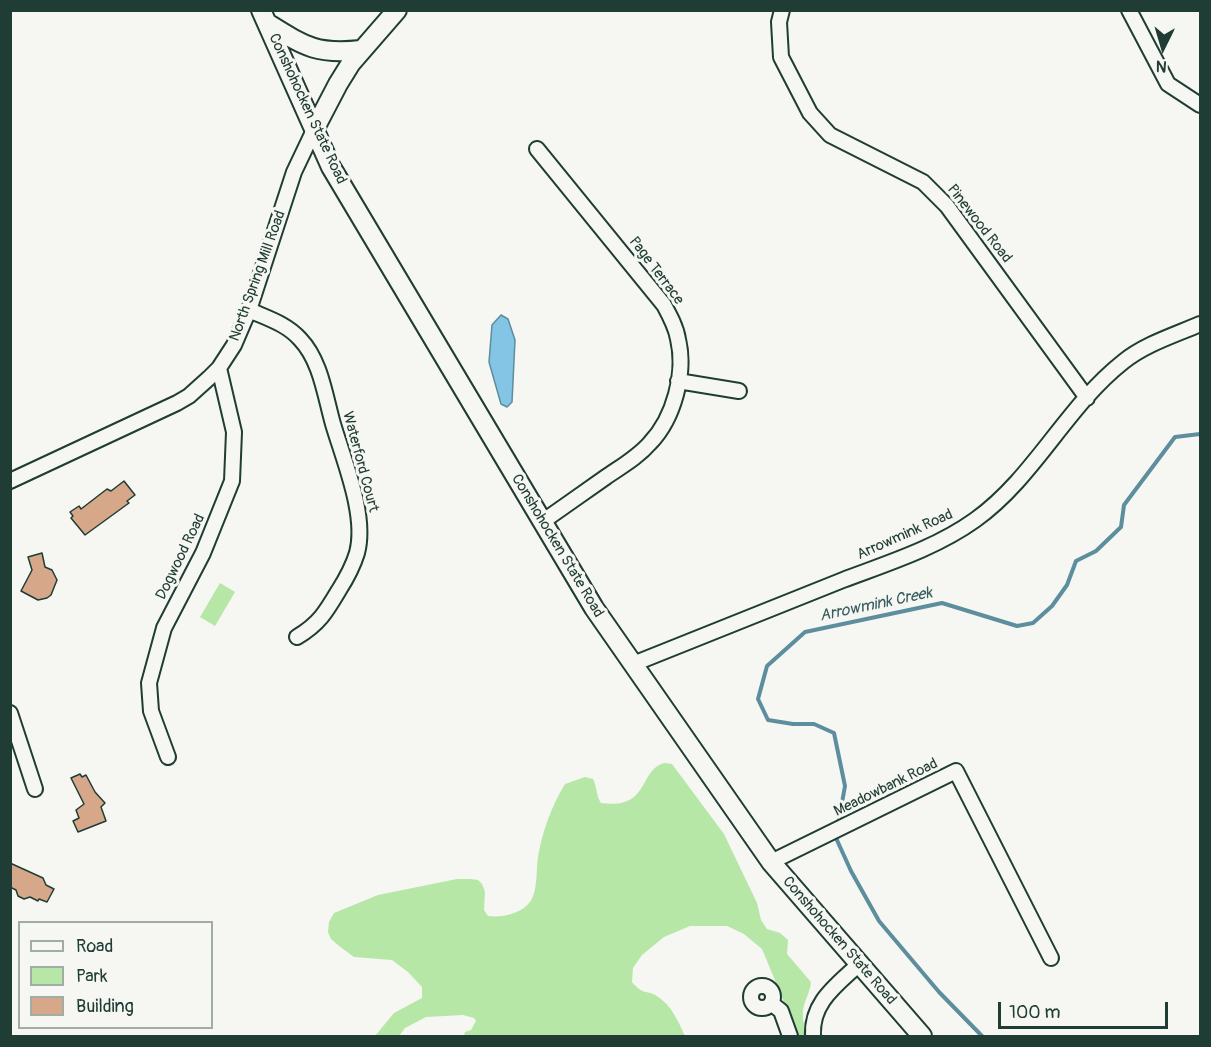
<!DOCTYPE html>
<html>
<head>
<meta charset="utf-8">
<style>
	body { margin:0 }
	#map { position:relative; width:1211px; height:1047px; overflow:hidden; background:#f6f6f2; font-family:Pangolin,sans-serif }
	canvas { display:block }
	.frame { position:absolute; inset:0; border:12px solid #1f3d34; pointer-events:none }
	.legend { position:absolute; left:18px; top:921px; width:195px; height:108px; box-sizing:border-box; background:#f6f6f2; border:2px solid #a0aca6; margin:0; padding:8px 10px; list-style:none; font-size:18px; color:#1f3d34 }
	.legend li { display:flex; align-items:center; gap:12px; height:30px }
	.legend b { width:30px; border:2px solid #a0aca6 }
	.north { position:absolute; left:1133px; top:18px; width:60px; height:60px; -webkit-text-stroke:4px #f6f6f2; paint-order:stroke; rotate:185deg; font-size:16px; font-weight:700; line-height:24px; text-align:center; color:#1f3d34 }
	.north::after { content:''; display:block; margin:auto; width:21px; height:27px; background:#1f3d34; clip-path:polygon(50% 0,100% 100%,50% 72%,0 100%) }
	.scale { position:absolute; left:998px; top:1002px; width:170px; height:27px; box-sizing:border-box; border:3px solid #1f3d34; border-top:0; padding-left:8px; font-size:18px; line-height:21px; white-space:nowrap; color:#1f3d34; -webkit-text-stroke:4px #f6f6f2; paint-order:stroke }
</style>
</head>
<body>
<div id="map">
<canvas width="1211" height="1047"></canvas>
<div class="frame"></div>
<ul class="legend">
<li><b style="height:8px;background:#f6f6f2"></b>Road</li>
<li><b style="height:16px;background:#b6e7a7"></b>Park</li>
<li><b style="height:16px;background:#d6a788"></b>Building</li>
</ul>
<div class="north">N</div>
<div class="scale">100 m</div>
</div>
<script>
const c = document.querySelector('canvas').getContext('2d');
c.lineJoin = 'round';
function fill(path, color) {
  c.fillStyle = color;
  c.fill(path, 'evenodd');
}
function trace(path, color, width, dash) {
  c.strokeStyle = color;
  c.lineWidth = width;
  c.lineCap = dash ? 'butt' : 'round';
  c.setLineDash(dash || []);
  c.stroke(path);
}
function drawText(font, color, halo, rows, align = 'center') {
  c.font = font + ' Pangolin,sans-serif';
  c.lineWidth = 6;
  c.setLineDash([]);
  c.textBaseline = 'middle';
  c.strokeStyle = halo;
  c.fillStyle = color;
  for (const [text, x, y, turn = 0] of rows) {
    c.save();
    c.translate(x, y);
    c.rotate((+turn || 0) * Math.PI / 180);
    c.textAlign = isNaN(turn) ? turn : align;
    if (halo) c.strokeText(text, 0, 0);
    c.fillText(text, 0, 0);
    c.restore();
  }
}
const green = new Path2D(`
	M220 583 235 592 215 626 200 617Z
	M665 763 672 764 724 834 757 903 761 920 767 929 780 933 788 940 787 954 811 982C810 993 804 1001 803 1011 802 1020 806 1029 804 1036H797L794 1026 762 949 744 934 727 926H690L664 937 642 955 633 968 632 982C644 996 645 989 657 996 672 1006 678 1021 685 1036H464L465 1032 471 1030 476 1021 474 1018 463 1015 426 1017 405 1028 399 1036H375L394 1013 422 998V987L408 972 392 960 354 957 339 946 331 939 328 932 329 922 334 913 378 895 457 879H471L478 880 482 884 485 892 484 910 488 916C501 918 521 914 530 902 538 891 536 870 538 857 542 832 552 805 565 784L585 777 593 779C597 787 596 796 601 803 651 810 638 769 665 763Z`);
const water = new Path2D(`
	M501 315 508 319 515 340 512 402 507 407 501 404 489 362 492 325Z`);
const stream = new Path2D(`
	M838 825 845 786 834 733 814 724H793L768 720 758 699 767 666 805 632 942 603 1017 626 1033 623 1052 606 1067 585 1076 561 1096 551 1121 527 1124 505 1175 437 1200 434
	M837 833 836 838 851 871 879 921 939 992 982 1036`);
const building = new Path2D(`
	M124 481 135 495 127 501 129 503 85 535 71 518 73 516 70 512 79 506 81 509 107 489 111 491Z
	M42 553 45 567 52 570 57 580 51 595 47 598 38 600 21 591 32 570 28 557Z
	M80 774 82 777 86 775 95 792 105 803 101 807 106 821 78 832 73 821 79 818 76 810 84 804 71 778Z
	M10 863 43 878 46 885 54 889 47 902 39 899 38 901 30 897 24 899 18 896 16 890 10 887Z`);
const minor = new Path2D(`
	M782 10 779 22 781 57 810 113 830 135 923 182 947 206 1087 398
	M1129 10 1168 84 1200 105
	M537 149 664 305C670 316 676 327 678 339 686 373 674 418 650 443 638 457 622 466 606 477 585 492 563 507 542 522
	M249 310C267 318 287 324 300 339 321 361 325 396 333 424 344 461 367 516 357 553 353 566 346 579 339 590 326 612 319 624 297 637
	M678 381 739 391
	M10 481 177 403 189 396 209 378 219 368 234 345 249 310 294 172 314 130
	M633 664C703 636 773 608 843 580 888 563 936 548 975 520 1034 478 1066 407 1123 362 1145 344 1175 335 1200 324
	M10 713 35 789
	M168 757 151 711 149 683 164 628 203 553 232 481 234 432 219 368
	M771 862 956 771 1051 958
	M751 997a11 11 0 1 1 22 0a11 11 0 1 1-22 0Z
	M771 1003 781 1011 790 1036
	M813 1036C811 1002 837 985 859 964`);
const major = new Path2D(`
	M261 10 331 167 594 608 771 862 922 1036
	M267 23C304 46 316 55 361 50
	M314 130 338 84 351 63 397 10`);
const streetNames = [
	["Conshohocken State Road",307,109,65],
	["Pinewood Road",979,224,52],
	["Page Terrace",656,271,53],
	["North Spring Mill Road",258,276,-70],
	["Waterford Court",360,462,75],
	["Arrowmink Road",905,535,-24],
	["Conshohocken State Road",557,546,59],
	["Dogwood Road",181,557,-64],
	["Meadowbank Road",886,788,-26],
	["Conshohocken State Road",839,941,49]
];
const waterNames = [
	["Arrowmink Creek",876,605,-12]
];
fill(green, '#b6e7a7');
fill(water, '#84c4e4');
trace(water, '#5c8e9e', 1.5);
trace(stream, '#5c8e9e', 4);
fill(building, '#d6a788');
trace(building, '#1f3d34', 1.5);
trace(minor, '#1f3d34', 18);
trace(major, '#1f3d34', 22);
trace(minor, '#f6f6f2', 14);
trace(major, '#f6f6f2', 18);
drawText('15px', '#1f3d34', '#f6f6f2', streetNames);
drawText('italic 16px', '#385f60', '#f6f6f2', waterNames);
</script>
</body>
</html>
